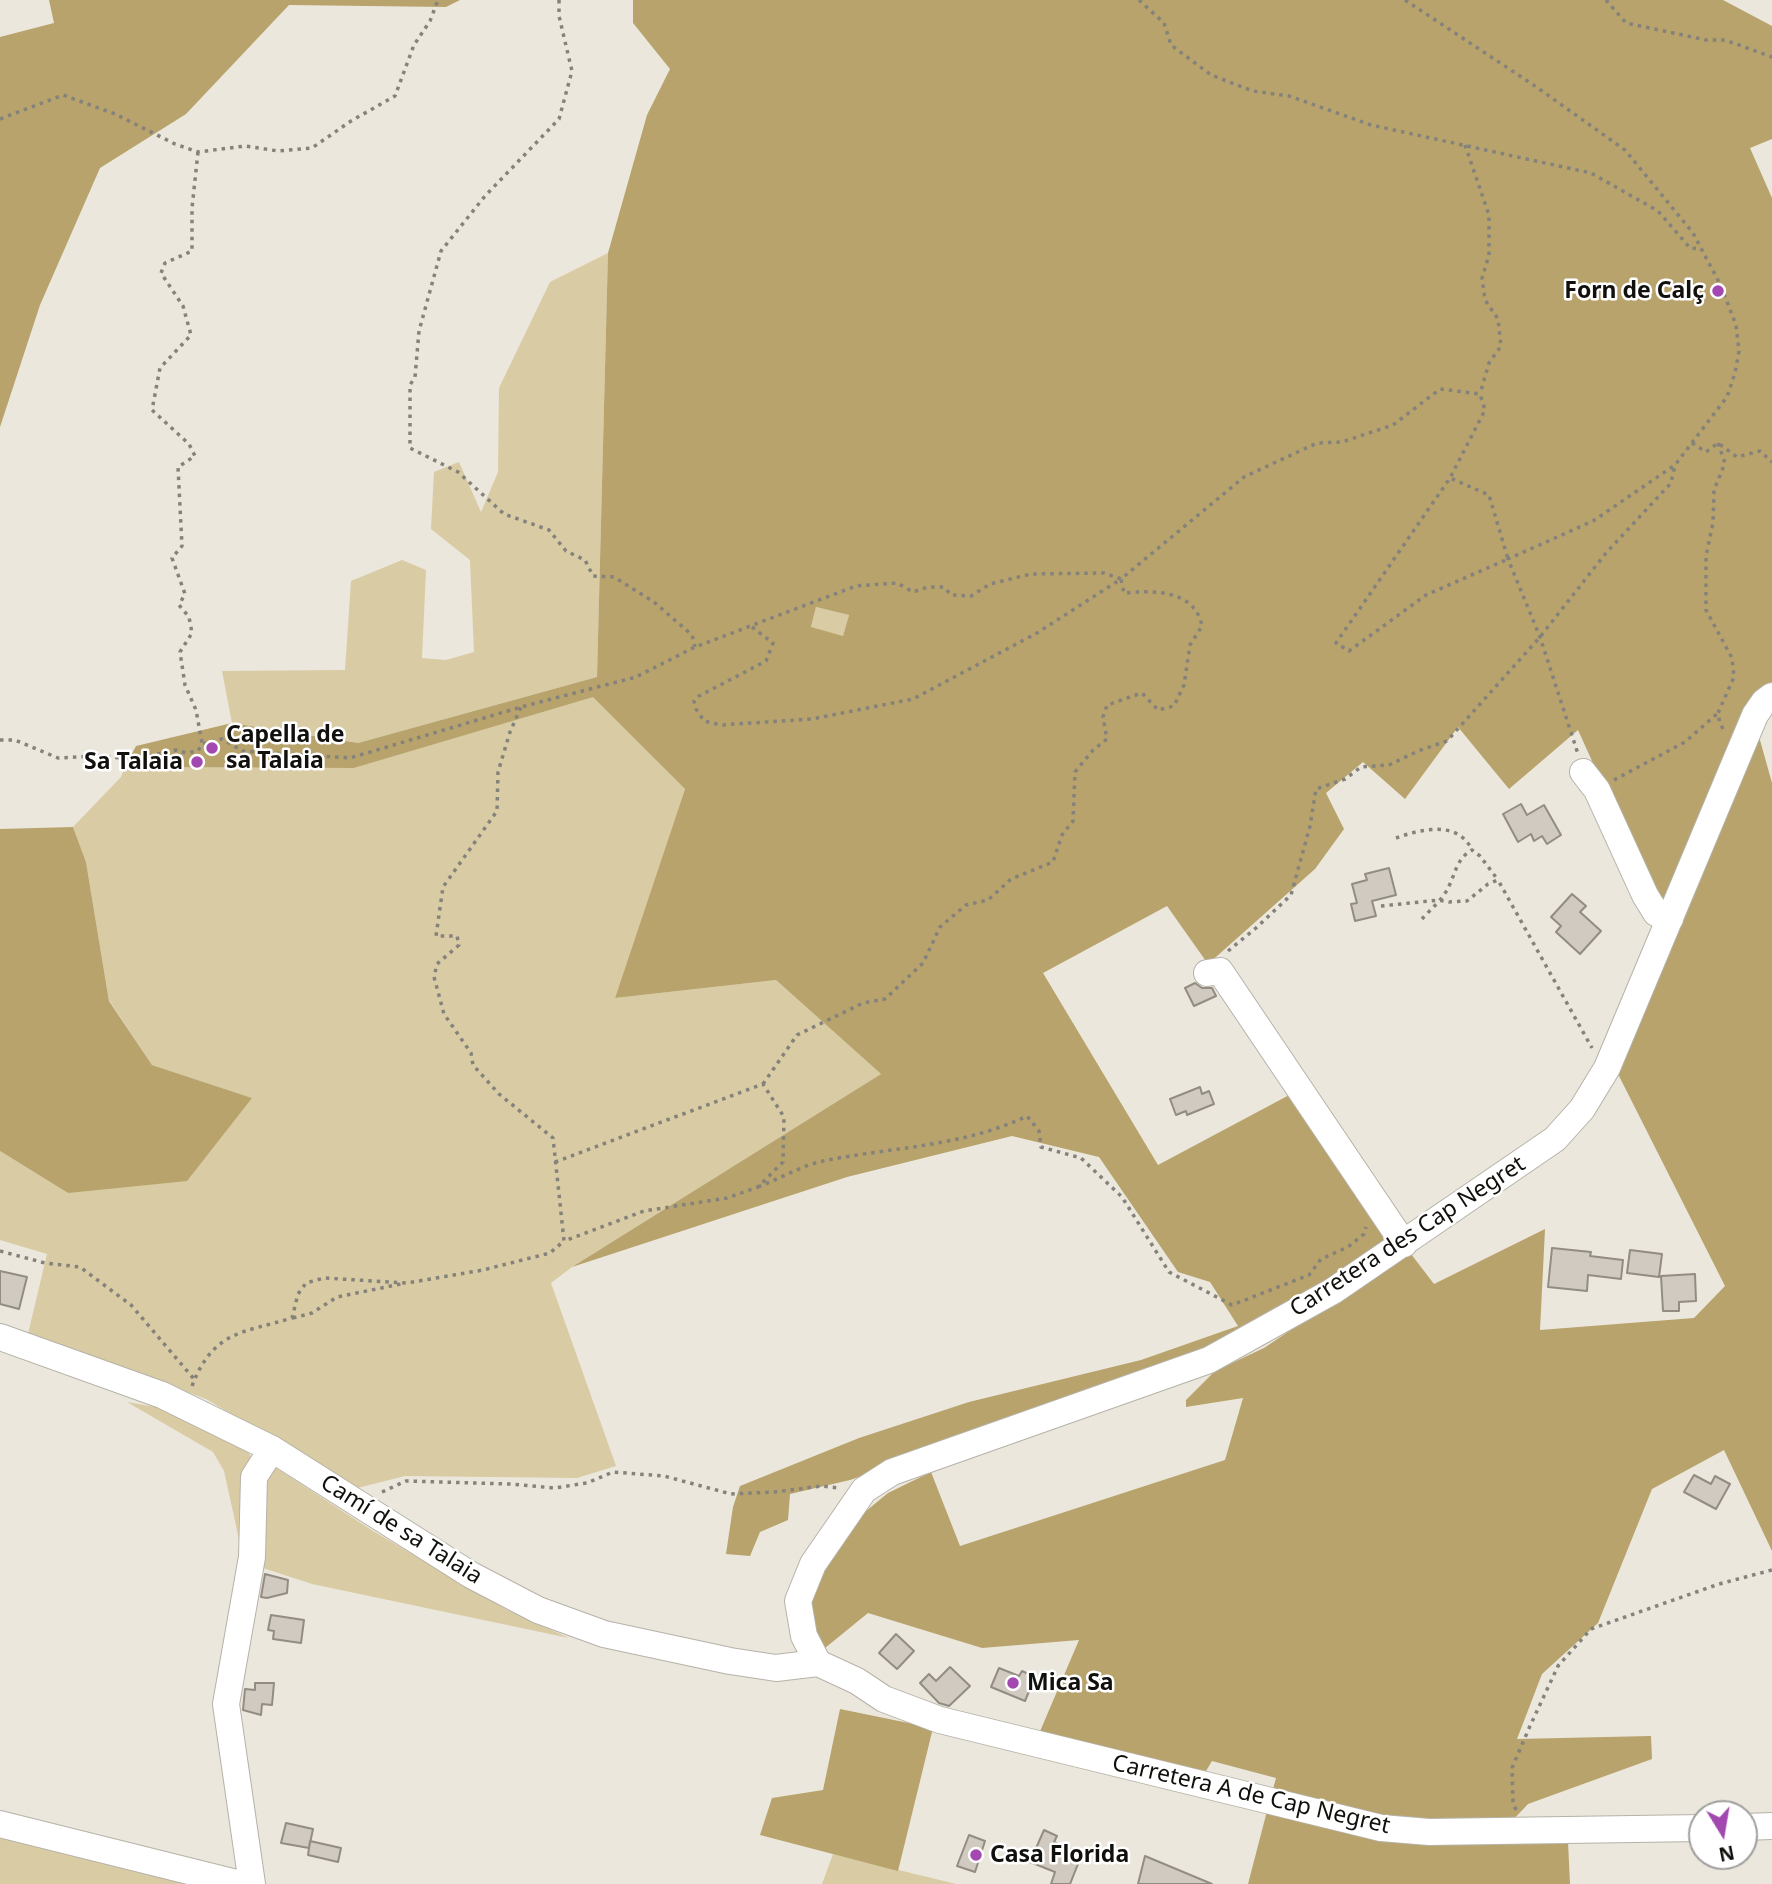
<!DOCTYPE html>
<html>
<head>
<meta charset="utf-8">
<style>
	body { margin:0 }
	#map { position:relative; width:1772px; height:1884px; overflow:hidden; background:#ebe7dc; font-family:"Noto Sans",sans-serif }
	canvas { display:block }
	.north { position:absolute; left:1688px; top:1800px; width:70px; height:70px; box-sizing:border-box; background:#fff; border:2px solid #a09f9e; border-radius:50%; rotate:169deg; font-size:19px; font-weight:700; line-height:28px; text-align:center; color:#12100d }
	.north::after { content:''; display:block; margin:auto; width:24px; height:32px; background:#a347b1; clip-path:polygon(50% 0,100% 100%,50% 72%,0 100%) }
</style>
</head>
<body>
<div id="map">
<canvas width="1772" height="1884"></canvas>
<div class="north">N</div>
</div>
<script>
const c = document.querySelector('canvas').getContext('2d');
c.lineJoin = 'round';
function fill(path, color) {
  c.fillStyle = color;
  c.fill(path, 'evenodd');
}
function trace(path, color, width, dash) {
  c.strokeStyle = color;
  c.lineWidth = width;
  c.lineCap = dash ? 'butt' : 'round';
  c.setLineDash(dash || []);
  c.stroke(path);
}
function drawText(font, color, halo, rows, align = 'center') {
  c.font = font + ' "Noto Sans",sans-serif';
  c.lineWidth = 5;
  c.setLineDash([]);
  c.textBaseline = 'middle';
  c.strokeStyle = halo;
  c.fillStyle = color;
  for (const [text, x, y, turn = 0] of rows) {
    c.save();
    c.translate(x, y);
    c.rotate((+turn || 0) * Math.PI / 180);
    c.textAlign = isNaN(turn) ? turn : align;
    if (halo) c.strokeText(text, 0, 0);
    c.fillText(text, 0, 0);
    c.restore();
  }
}
const green = new Path2D(`
	M608 253 597 677 358 743 232 723 222 671 345 670 351 581 402 560 426 570 422 658 446 660 474 652 470 560 431 529 434 472 459 462 481 512 498 472 499 388 550 282Z
	M816 607 849 615 843 636 811 628Z
	M593 696 685 789 615 998 776 980 881 1074 572 1267 551 1283 616 1466 577 1478 405 1476 357 1488 206 1399 28 1334 47 1254 0 1240V1151L68 1193 252 1098 152 1065 109 1000 86 862 73 827 121 777 125 767 354 768Z
	M127 1402 161 1408 246 1449 253 1460 244 1562 224 1471 213 1452Z
	M270 1464 373 1531 507 1610 569 1638 312 1584 257 1566 261 1478Z
	M0 1833 202 1884H0Z
	M833 1854 956 1884H822Z`);
const forest = new Path2D(`
	M49 0H460L446 7 289 5 186 114 100 168 40 305 0 427V37L54 23Z
	M633 0H1723L1772 26V139L1750 148 1772 198V682L1749 700 1667 901 1650 889 1578 730 1509 789 1458 727 1405 799 1363 762 1326 793 1344 829 1315 869 1208 964 1167 906 1043 973 1158 1165 1293 1093 1395 1243 1260 1330 954 1444 850 1480 790 1494 788 1520 760 1532 750 1556 726 1554 733 1507 740 1486 859 1438 969 1402 1141 1360 1238 1326 1210 1282 1178 1272 1099 1157 1012 1136 847 1177 572 1267 881 1074 776 980 615 998 685 789 593 697 354 768 125 767 136 746 232 723 358 743 597 677 608 253 647 115 670 69 633 23ZM816 607 849 615 843 636 811 627Z
	M1758 733 1772 783V1551L1724 1450 1652 1489 1598 1623 1542 1674 1517 1739 1651 1736 1652 1759 1528 1804 1511 1822 1416 1823 1273 1789 1276 1778 1212 1761 1206 1771 1038 1736 1079 1640 982 1648 868 1613 825 1648 811 1620 813 1589 854 1521 888 1493 931 1472 960 1546 1225 1460 1243 1398 1186 1407V1400L1215 1371 1264 1348 1358 1285 1411 1254 1434 1284 1545 1229 1540 1330 1694 1318 1725 1286 1618 1074Z
	M73 827 86 862 109 1001 152 1065 252 1098 187 1181 68 1193 0 1151V829Z
	M840 1709 933 1728 898 1871 760 1835 772 1798 823 1790Z
	M1267 1811 1385 1842H1568L1570 1884H1248Z`);
const building = new Path2D(`
	M1521 804 1527 815 1544 805 1561 835 1547 844 1542 836 1534 841 1531 834 1518 842 1503 814Z
	M1389 868 1396 895 1372 901 1376 916 1355 921 1351 904 1357 903 1352 884 1367 880 1365 874Z
	M1572 894 1586 906 1580 912 1601 931 1580 954 1556 932 1561 926 1551 917Z
	M1195 983 1202 988H1212L1216 996 1194 1006 1185 988Z
	M1200 1087 1202 1094 1209 1091 1214 1104 1187 1115 1186 1111 1176 1115 1170 1099Z
	M1552 1248 1591 1252 1590 1256 1623 1260 1621 1279 1588 1275 1587 1291 1548 1287Z
	M1630 1250 1662 1254 1659 1277 1627 1273Z
	M0 1271 27 1277 19 1309 0 1304Z
	M1695 1274 1696 1301 1679 1302V1311H1663L1661 1276Z
	M1694 1475 1711 1484 1715 1476 1730 1484 1716 1509 1684 1492Z
	M265 1574 288 1580 287 1593 267 1598 261 1597Z
	M271 1615 304 1620 301 1643 273 1639 274 1631 268 1630Z
	M896 1634 914 1651 897 1669 879 1653Z
	M950 1667 970 1686 949 1706 939 1703 920 1683 929 1674 936 1681Z
	M999 1668 1019 1676 1022 1671 1035 1677 1025 1701 991 1687Z
	M255 1683H274L272 1705 262 1704 261 1715 243 1710 245 1689 255 1690Z
	M286 1823 313 1829 309 1848 281 1843Z
	M1044 1830 1057 1836 1054 1842 1082 1854 1070 1884H1051L1055 1872 1030 1862Z
	M969 1835 985 1841 975 1872 957 1866Z
	M310 1841 341 1848 338 1862 308 1855Z
	M1145 1856 1212 1884H1138Z`);
const path = new Path2D(`
	M559 0V16L572 71 559 119 485 196 441 251 419 331 415 377 410 385V448L458 472 504 514 549 530 566 551 585 560 593 576 614 577 654 602 692 635 695 647
	M1139 0 1164 23 1171 45 1211 75 1253 91 1289 96 1371 125 1591 173 1658 211 1690 248 1701 249
	M1405 0 1535 86 1625 150 1693 233 1721 286 1736 325 1739 351 1735 373 1727 397 1675 465 1593 521 1508 559 1540 637 1578 754
	M1606 0 1626 23 1706 40H1725L1772 57
	M0 119 63 95 115 114 175 144 198 152 245 146 278 151 312 148 351 121 395 96 414 45 430 21 438 0
	M1465 145 1489 215V255L1482 278 1485 300 1498 319 1501 346 1489 363 1480 394
	M198 152 192 208V251L165 263 161 273 183 306 191 335 160 368 152 410 189 444 195 456 178 467 182 546 172 558 185 594 179 605 189 617 192 633 180 652 185 685 196 710 202 743
	M1692 443 1706 452 1718 443 1737 457 1760 451 1772 462
	M1718 443 1725 463 1714 490 1713 523 1706 556V610L1732 658 1734 677 1718 713 1720 723 1724 731
	M752 627 773 643 766 661 699 696 694 701 696 709 704 721 721 725 812 719 913 699 1037 633 1121 579 1124 593C1154 590 1195 590 1202 626L1190 645 1184 685 1174 706 1158 710 1142 693 1107 705 1103 717 1107 739 1093 750 1075 772 1073 821 1062 835 1053 862 1011 879 988 900 966 905 940 927 923 963 885 999 863 1003 797 1035 763 1084
	M0 740H15L58 758 97 756 135 759 176 750 186 753 198 751 202 744 222 739 243 751 350 758 521 707 636 677 695 647 856 586 897 583 913 592 928 587H944L951 595 971 596 990 584 1031 574 1104 573 1121 579 1244 477 1317 443 1342 442 1393 425 1440 389 1480 394 1485 410 1450 478 1336 643 1349 651 1426 595 1508 559 1489 495 1450 478
	M1614 780 1685 742 1718 713
	M1396 838C1421 829 1458 820 1472 850
	M1381 906 1439 900 1449 902 1467 901 1488 884 1498 880 1592 1048
	M1422 919C1430 910 1443 899 1448 888 1456 873 1456 859 1472 850L1480 856 1498 880
	M1228 951 1256 928 1291 895 1310 826 1316 789 1345 779 1361 767 1389 765 1418 751 1447 741 1540 637 1606 553 1671 483 1675 465
	M555 1162 763 1084 784 1117 783 1162 758 1187 727 1198 644 1211 564 1241
	M758 1187C779 1179 801 1166 823 1161 891 1147 963 1147 1027 1116L1039 1131 1041 1147 1081 1158 1122 1197 1169 1272 1232 1305 1309 1275 1321 1259 1348 1247 1364 1234 1366 1227
	M0 1251 45 1263 80 1267 131 1305 194 1379
	M293 1318 312 1313 337 1297 401 1284
	M192 1386C213 1331 242 1333 292 1318L298 1294 306 1283 324 1278 407 1283 483 1270 550 1253 564 1241 553 1138 499 1094 473 1065 471 1053 444 1014 434 977 437 964 459 945 457 936H436L443 887 497 811 498 772 510 732 521 707
	M382 1492 406 1481 510 1484 554 1488 587 1483 613 1472 664 1476 731 1494 775 1492 821 1486 839 1488
	M1516 1810 1513 1803 1512 1768 1530 1726 1558 1666 1591 1629 1719 1584 1772 1570`);
const minor = new Path2D(`
	M1583 772 1597 790 1645 895 1656 913 1670 919
	M1207 973 1220 971 1404 1244
	M0 1337 162 1395 272 1449 471 1575 538 1610 604 1634 730 1661 776 1668 818 1663
	M818 1663 804 1636 798 1601 813 1564 864 1490 892 1472 1209 1360 1333 1291 1555 1139 1582 1109 1607 1068 1755 715 1764 702 1772 696
	M818 1663 857 1681 884 1699 940 1720 1381 1828 1429 1832 1702 1828
	M0 1824 241 1884
	M1744 1827 1772 1826
	M252 1884 226 1704 252 1557 254 1477 272 1449`);
const markers = [
	[1718,291,7,"#a347b1"],
	[212,748,7,"#a347b1"],
	[197,762,7,"#a347b1"],
	[1013,1683,7,"#a347b1"],
	[976,1855,7,"#a347b1"]
];
const poiNames = [
	["Forn de Calç",1704,291,"right"],
	["Capella de",226,735],
	["sa Talaia",226,761],
	["Sa Talaia",183,762,"right"],
	["Mica Sa",1027,1683],
	["Casa Florida",990,1855]
];
const streetNames = [
	["Carretera des Cap Negret",1408,1237,-33],
	["Camí de sa Talaia",401,1530,32],
	["Carretera A de Cap Negret",1251,1795,13]
];
fill(green, '#d9cba3');
fill(forest, '#b7a36b');
fill(building, '#d1cac1');
trace(building, '#938c83', 2);
trace(minor, '#b6b2a8', 28);
trace(path, '#85827b', 3.5, [3.5, 5]);
trace(minor, '#fff', 26);
for (const [x, y, r, color] of markers) {
  const dot = new Path2D();
  dot.arc(x, y, r, 0, 2 * Math.PI);
  c.fillStyle = color;
  c.fill(dot);
  trace(dot, '#fff', 2.5);
}
drawText('bold 23px', '#12100d', '#fff', poiNames, 'left');
drawText('23px', '#12100d', '#fff', streetNames);
</script>
</body>
</html>
